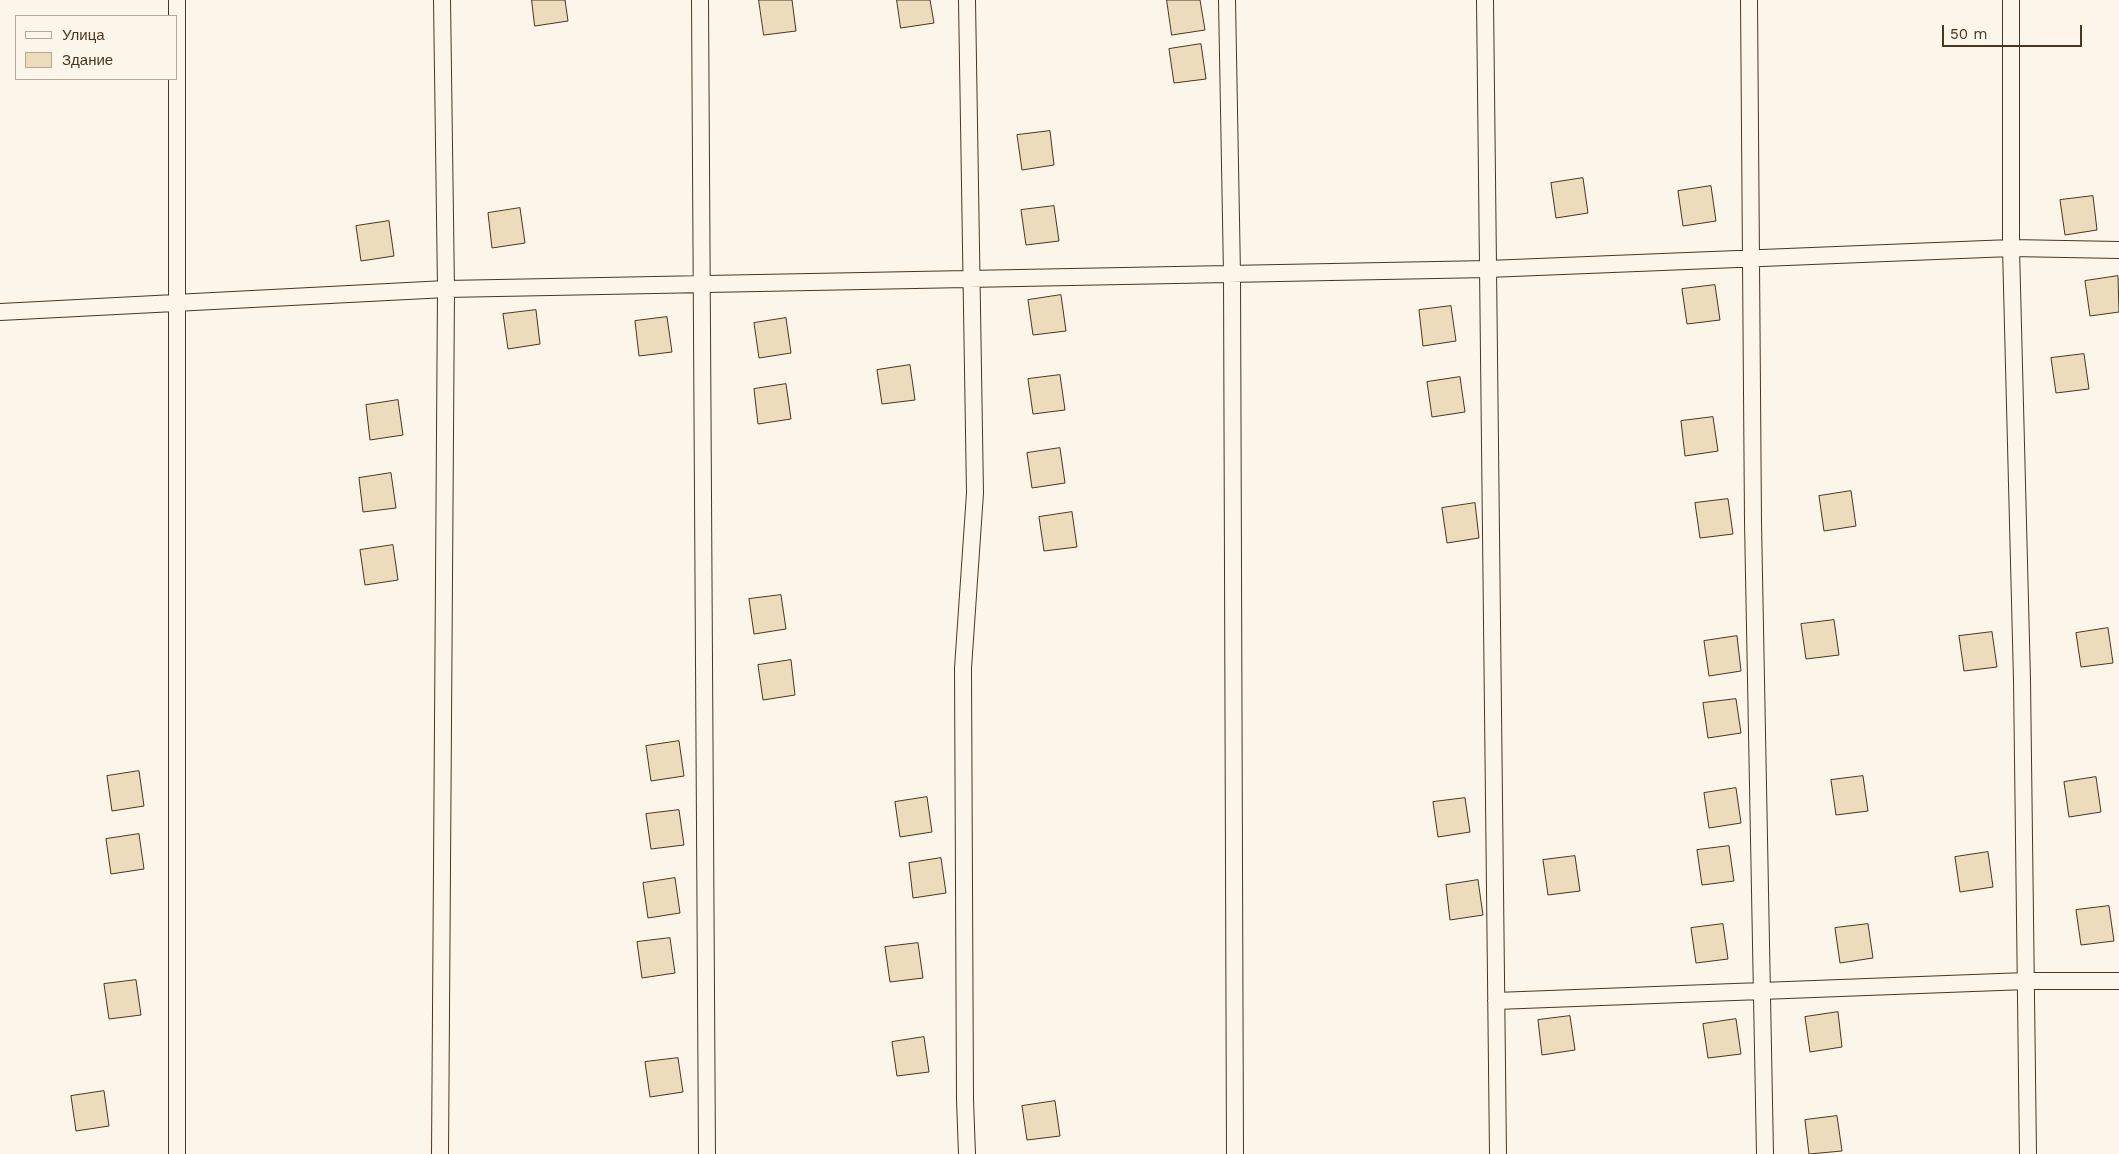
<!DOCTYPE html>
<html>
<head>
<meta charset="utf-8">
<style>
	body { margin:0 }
	#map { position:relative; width:2119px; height:1154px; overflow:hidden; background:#fbf6e9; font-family:"Work Sans",sans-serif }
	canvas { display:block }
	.legend { position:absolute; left:15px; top:15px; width:162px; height:65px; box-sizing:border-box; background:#fbf6e9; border:1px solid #b4a999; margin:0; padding:6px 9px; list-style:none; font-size:15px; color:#4a3520 }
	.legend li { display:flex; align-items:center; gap:10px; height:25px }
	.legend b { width:25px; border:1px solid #b4a999 }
	.scale { position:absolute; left:1942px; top:25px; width:140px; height:22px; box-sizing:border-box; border:2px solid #4a3520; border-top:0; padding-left:6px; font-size:15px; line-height:18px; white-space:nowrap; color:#4a3520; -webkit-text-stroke:4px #fbf6e9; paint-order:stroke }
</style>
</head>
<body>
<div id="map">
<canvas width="2119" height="1154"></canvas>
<ul class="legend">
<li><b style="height:6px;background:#fbf6e9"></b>Улица</li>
<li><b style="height:14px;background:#ecdcbc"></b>Здание</li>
</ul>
<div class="scale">50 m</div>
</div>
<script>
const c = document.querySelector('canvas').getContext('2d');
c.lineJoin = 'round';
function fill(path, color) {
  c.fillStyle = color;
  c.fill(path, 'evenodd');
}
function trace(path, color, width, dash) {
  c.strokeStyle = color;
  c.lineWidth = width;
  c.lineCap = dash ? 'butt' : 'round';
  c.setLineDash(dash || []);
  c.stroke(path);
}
const building = new Path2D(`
	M532 0H565L568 21 535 26Z
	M759 0H792L796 31 764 35Z
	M897 0H930L934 23 901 28Z
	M1167 0H1200L1205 30 1172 35Z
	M1201 44 1206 79 1174 83 1169 49Z
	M1050 131 1054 165 1022 170 1017 135Z
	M1583 178 1588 213 1556 218 1551 183Z
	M1711 186 1716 221 1683 226 1678 191Z
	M2093 196 2097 230 2065 235 2060 200Z
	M1054 206 1059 241 1026 245 1021 210Z
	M520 208 525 243 492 248 488 213Z
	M389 221 394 256 361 261 356 226Z
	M2118 276 2119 312 2090 316 2085 281Z
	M1715 285 1720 320 1687 324 1682 289Z
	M1061 295 1066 331 1033 335 1028 300Z
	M1451 306 1456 341 1423 346 1419 310Z
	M536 310 540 344 508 349 503 314Z
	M667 317 672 352 639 356 635 321Z
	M786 318 791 353 759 358 754 323Z
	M2084 354 2089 389 2056 393 2051 358Z
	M910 365 915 400 882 404 877 370Z
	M1060 375 1065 410 1033 414 1028 379Z
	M1460 377 1465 412 1432 417 1427 382Z
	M786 384 791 419 758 424 754 389Z
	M398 400 403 435 370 440 366 405Z
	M1713 417 1718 451 1685 456 1681 421Z
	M1060 448 1065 483 1032 488 1027 453Z
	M391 473 396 508 363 512 359 478Z
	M1851 491 1856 526 1824 531 1819 496Z
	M1728 499 1733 534 1700 538 1695 503Z
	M1475 503 1479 538 1447 543 1442 508Z
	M1072 512 1077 547 1044 551 1039 517Z
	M393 545 398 580 365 585 360 550Z
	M781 595 786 629 754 634 749 599Z
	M1834 620 1839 655 1806 659 1801 624Z
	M2108 628 2113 663 2081 667 2076 633Z
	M1992 632 1997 667 1964 671 1959 636Z
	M1737 636 1741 671 1709 676 1704 641Z
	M791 660 795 695 763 700 758 665Z
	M1736 699 1741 733 1708 738 1703 703Z
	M679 741 684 776 651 781 646 746Z
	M139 771 144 806 112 811 107 776Z
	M1863 776 1868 811 1836 815 1831 780Z
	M2096 777 2101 812 2069 817 2064 782Z
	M1736 788 1741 823 1709 828 1704 793Z
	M927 797 932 832 900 837 895 802Z
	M1465 798 1470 832 1438 837 1433 802Z
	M679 810 684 845 651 849 646 814Z
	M139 834 144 869 111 874 106 839Z
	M1729 846 1734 881 1702 885 1697 850Z
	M1988 852 1993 887 1960 892 1955 857Z
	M1575 856 1580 891 1548 895 1543 860Z
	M941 858 946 893 913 898 909 863Z
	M675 878 680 913 648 918 643 883Z
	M1478 880 1483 915 1450 920 1446 885Z
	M2109 906 2114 941 2081 945 2076 910Z
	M1723 924 1728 959 1696 963 1691 928Z
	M1868 924 1873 958 1840 963 1835 928Z
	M670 938 675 973 642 978 637 942Z
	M918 943 923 978 890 982 885 947Z
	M136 980 141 1015 109 1019 104 984Z
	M1838 1012 1842 1047 1810 1052 1805 1017Z
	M1570 1016 1575 1050 1542 1055 1538 1020Z
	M1736 1019 1741 1054 1708 1058 1703 1024Z
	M924 1037 929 1072 897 1076 892 1042Z
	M678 1058 683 1092 650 1097 645 1062Z
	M104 1091 109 1126 76 1131 71 1096Z
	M1055 1101 1060 1136 1027 1140 1022 1106Z
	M1837 1116 1842 1151 1809 1154 1805 1120Z`);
const street = new Path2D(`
	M700 0 707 1154
	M967 0 975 493 963 668 965 1100 967 1154
	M1227 0 1232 274 1235 1154
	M1485 0 1498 1154
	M1749 0 1753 522 1765 1154
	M2011 0V248L2022 680 2028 1154
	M0 312 446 289 1488 269 2011 248 2119 250
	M1496 1001 2026 981H2119
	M177 1154V0
	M440 1154 446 289 442 0`);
fill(building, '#ecdcbc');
trace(building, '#4a3520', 1);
trace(street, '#4a3520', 18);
trace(street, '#fbf6e9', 16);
</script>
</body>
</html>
